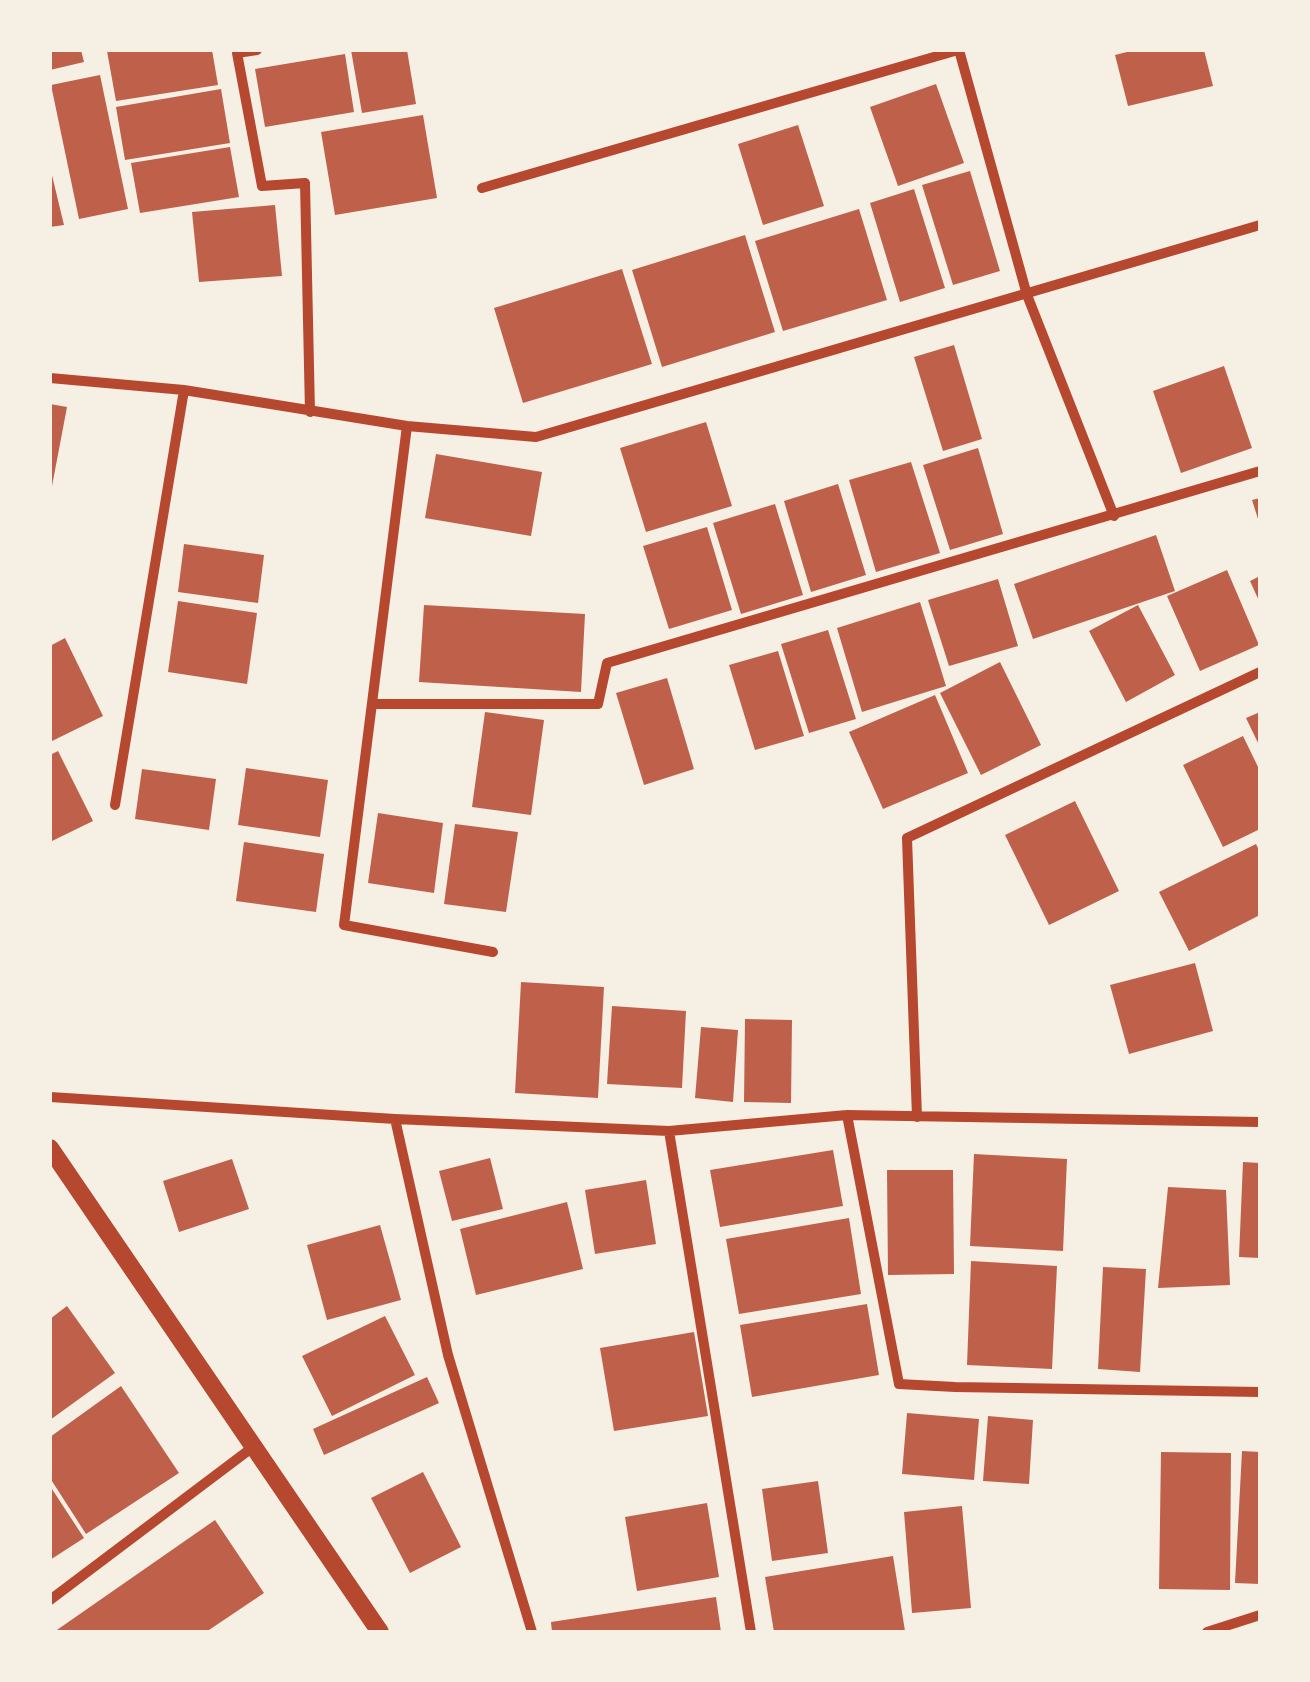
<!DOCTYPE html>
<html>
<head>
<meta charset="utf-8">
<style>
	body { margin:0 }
	#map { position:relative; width:1310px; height:1682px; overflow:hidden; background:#f6efe4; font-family:Bitter,serif }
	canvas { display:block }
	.frame { position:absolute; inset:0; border:52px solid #f6efe4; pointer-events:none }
</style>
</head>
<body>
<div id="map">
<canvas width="1310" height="1682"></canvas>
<div class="frame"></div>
</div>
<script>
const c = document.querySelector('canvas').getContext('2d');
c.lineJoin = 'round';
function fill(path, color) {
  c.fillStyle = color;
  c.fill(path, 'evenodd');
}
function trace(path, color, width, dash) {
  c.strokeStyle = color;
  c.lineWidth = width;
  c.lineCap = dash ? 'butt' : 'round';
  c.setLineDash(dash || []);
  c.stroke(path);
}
const building = new Path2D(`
	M50 50H81L84 62 50 70Z
	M212 50 218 85 116 101 107 51Z
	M351 50H407L416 104 362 113Z
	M1135 50H1204L1213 86 1128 106 1115 55Z
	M345 54 354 112 265 127 255 69Z
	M100 75 128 209 79 219 51 85Z
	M936 84 964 163 898 186 870 107Z
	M221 89 230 143 125 160 116 107Z
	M423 115 437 198 335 215 321 132Z
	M798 125 824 206 763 225 738 144Z
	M230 147 239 197 140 213 131 163Z
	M50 167 64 225 50 227Z
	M970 171 1000 271 953 285 922 185Z
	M914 189 945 288 900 302 870 203Z
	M275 205 282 276 199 282 192 212Z
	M859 209 887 300 783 331 755 241Z
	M745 235 775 332 662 367 632 270Z
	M622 269 652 364 523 403 494 308Z
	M954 345 982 439 943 451 914 357Z
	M1224 366 1252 448 1181 473 1153 391Z
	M50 404 67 407 52 486H50Z
	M706 422 732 506 646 532 620 448Z
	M978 448 1003 534 950 550 923 465Z
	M436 454 542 472 531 536 425 518Z
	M911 462 940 553 876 572 849 480Z
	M838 484 866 575 811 592 784 501Z
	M1260 498V522H1259L1252 500Z
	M775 504 803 595 741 614 713 523Z
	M707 527 732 610 669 629 643 546Z
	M1156 535 1175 591 1033 639 1014 584Z
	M184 544 264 555 258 603 178 592Z
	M1227 570 1259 645 1200 671 1167 596Z
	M1260 576V603L1250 581Z
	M998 579 1018 646 949 666 928 600Z
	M178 601 257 613 247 684 168 672Z
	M920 602 946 686 862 712 837 628Z
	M424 605 585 614 581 692 419 682Z
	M1138 605 1175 675 1126 702 1089 631Z
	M828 630 856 719 809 733 781 644Z
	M65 638 103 716 50 742V646Z
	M778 651 804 736 755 750 729 665Z
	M1000 662 1041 745 981 775 940 693Z
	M667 678 694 769 644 785 616 693Z
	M935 695 968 773 883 809 849 732Z
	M485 712 544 720 531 815 472 807Z
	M1260 712V747L1246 718Z
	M1243 736 1260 771V829L1223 847 1183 765Z
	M58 751 93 821 50 842V755Z
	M246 768 328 780 320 837 238 825Z
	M142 769 216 779 209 830 135 819Z
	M1075 801 1119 891 1049 925 1005 835Z
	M378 813 443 823 434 893 368 883Z
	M455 824 518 832 506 912 444 904Z
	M244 842 324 854 316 912 236 901Z
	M1256 844 1260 852V915L1189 951 1159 892Z
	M1195 963 1213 1031 1129 1054 1110 985Z
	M521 982 604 987 598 1098 515 1093Z
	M612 1006 686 1011 682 1088 607 1084Z
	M745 1019 792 1020 791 1103 744 1102Z
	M701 1027 738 1030 733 1102 695 1098Z
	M833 1150 843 1206 720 1227 710 1170Z
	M974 1154 1067 1159 1063 1251 970 1246Z
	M490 1158 503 1209 452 1221 439 1171Z
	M232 1159 249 1209 179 1232 163 1181Z
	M1243 1162 1260 1163V1258L1239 1257Z
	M887 1170H953L954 1274 888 1275Z
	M646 1180 656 1244 595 1254 585 1190Z
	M1168 1187 1226 1190 1230 1285 1158 1288Z
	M567 1202 583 1269 476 1295 460 1229Z
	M849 1218 861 1294 739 1314 726 1239Z
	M380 1225 401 1300 327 1320 307 1245Z
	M971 1261 1057 1266 1052 1369 967 1365Z
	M1103 1267 1146 1269 1140 1372 1098 1369Z
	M867 1304 879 1375 752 1397 740 1325Z
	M67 1306 115 1373 50 1420V1319Z
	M385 1316 415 1375 332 1416 302 1356Z
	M694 1332 708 1416 614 1431 600 1348Z
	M427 1377 439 1403 324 1455 313 1429Z
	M121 1386 179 1473 86 1534 50 1478V1437Z
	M907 1413 979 1419 974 1480 902 1474Z
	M988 1416 1033 1420 1029 1484 983 1481Z
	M1242 1451 1260 1452V1584L1235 1583Z
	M1161 1452 1231 1453 1230 1590 1159 1589Z
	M423 1472 461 1547 410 1573 371 1498Z
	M818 1481 828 1553 772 1561 762 1489Z
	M50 1486 84 1538 50 1560Z
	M707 1503 719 1577 637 1591 625 1517Z
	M962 1506 971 1608 912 1613 904 1512Z
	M215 1520 264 1593 206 1632H54Z
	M893 1556 905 1631 774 1632 765 1577Z
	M716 1597 721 1632H552L551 1622Z`);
const minor = new Path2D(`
	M257 50 237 53 262 186 305 183 310 412
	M959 50 1027 295 1114 516
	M482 188 958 50
	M50 378 184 390 407 426 536 437 1260 225
	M407 426 344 925 493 952
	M373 704H598L607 663 1260 471
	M115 805 184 390
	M50 1097 395 1119 669 1131 847 1115 1260 1122
	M847 1115 899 1384 955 1387 1260 1392
	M917 1117 907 838 1260 672
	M395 1119 448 1355 532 1632
	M669 1131 751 1632
	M50 1600 253 1447
	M1207 1632 1260 1615`);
const tertiary = new Path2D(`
	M50 1148 380 1632`);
fill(building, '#bf614a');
trace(minor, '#b5482f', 10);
trace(tertiary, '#b5482f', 18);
</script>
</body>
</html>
